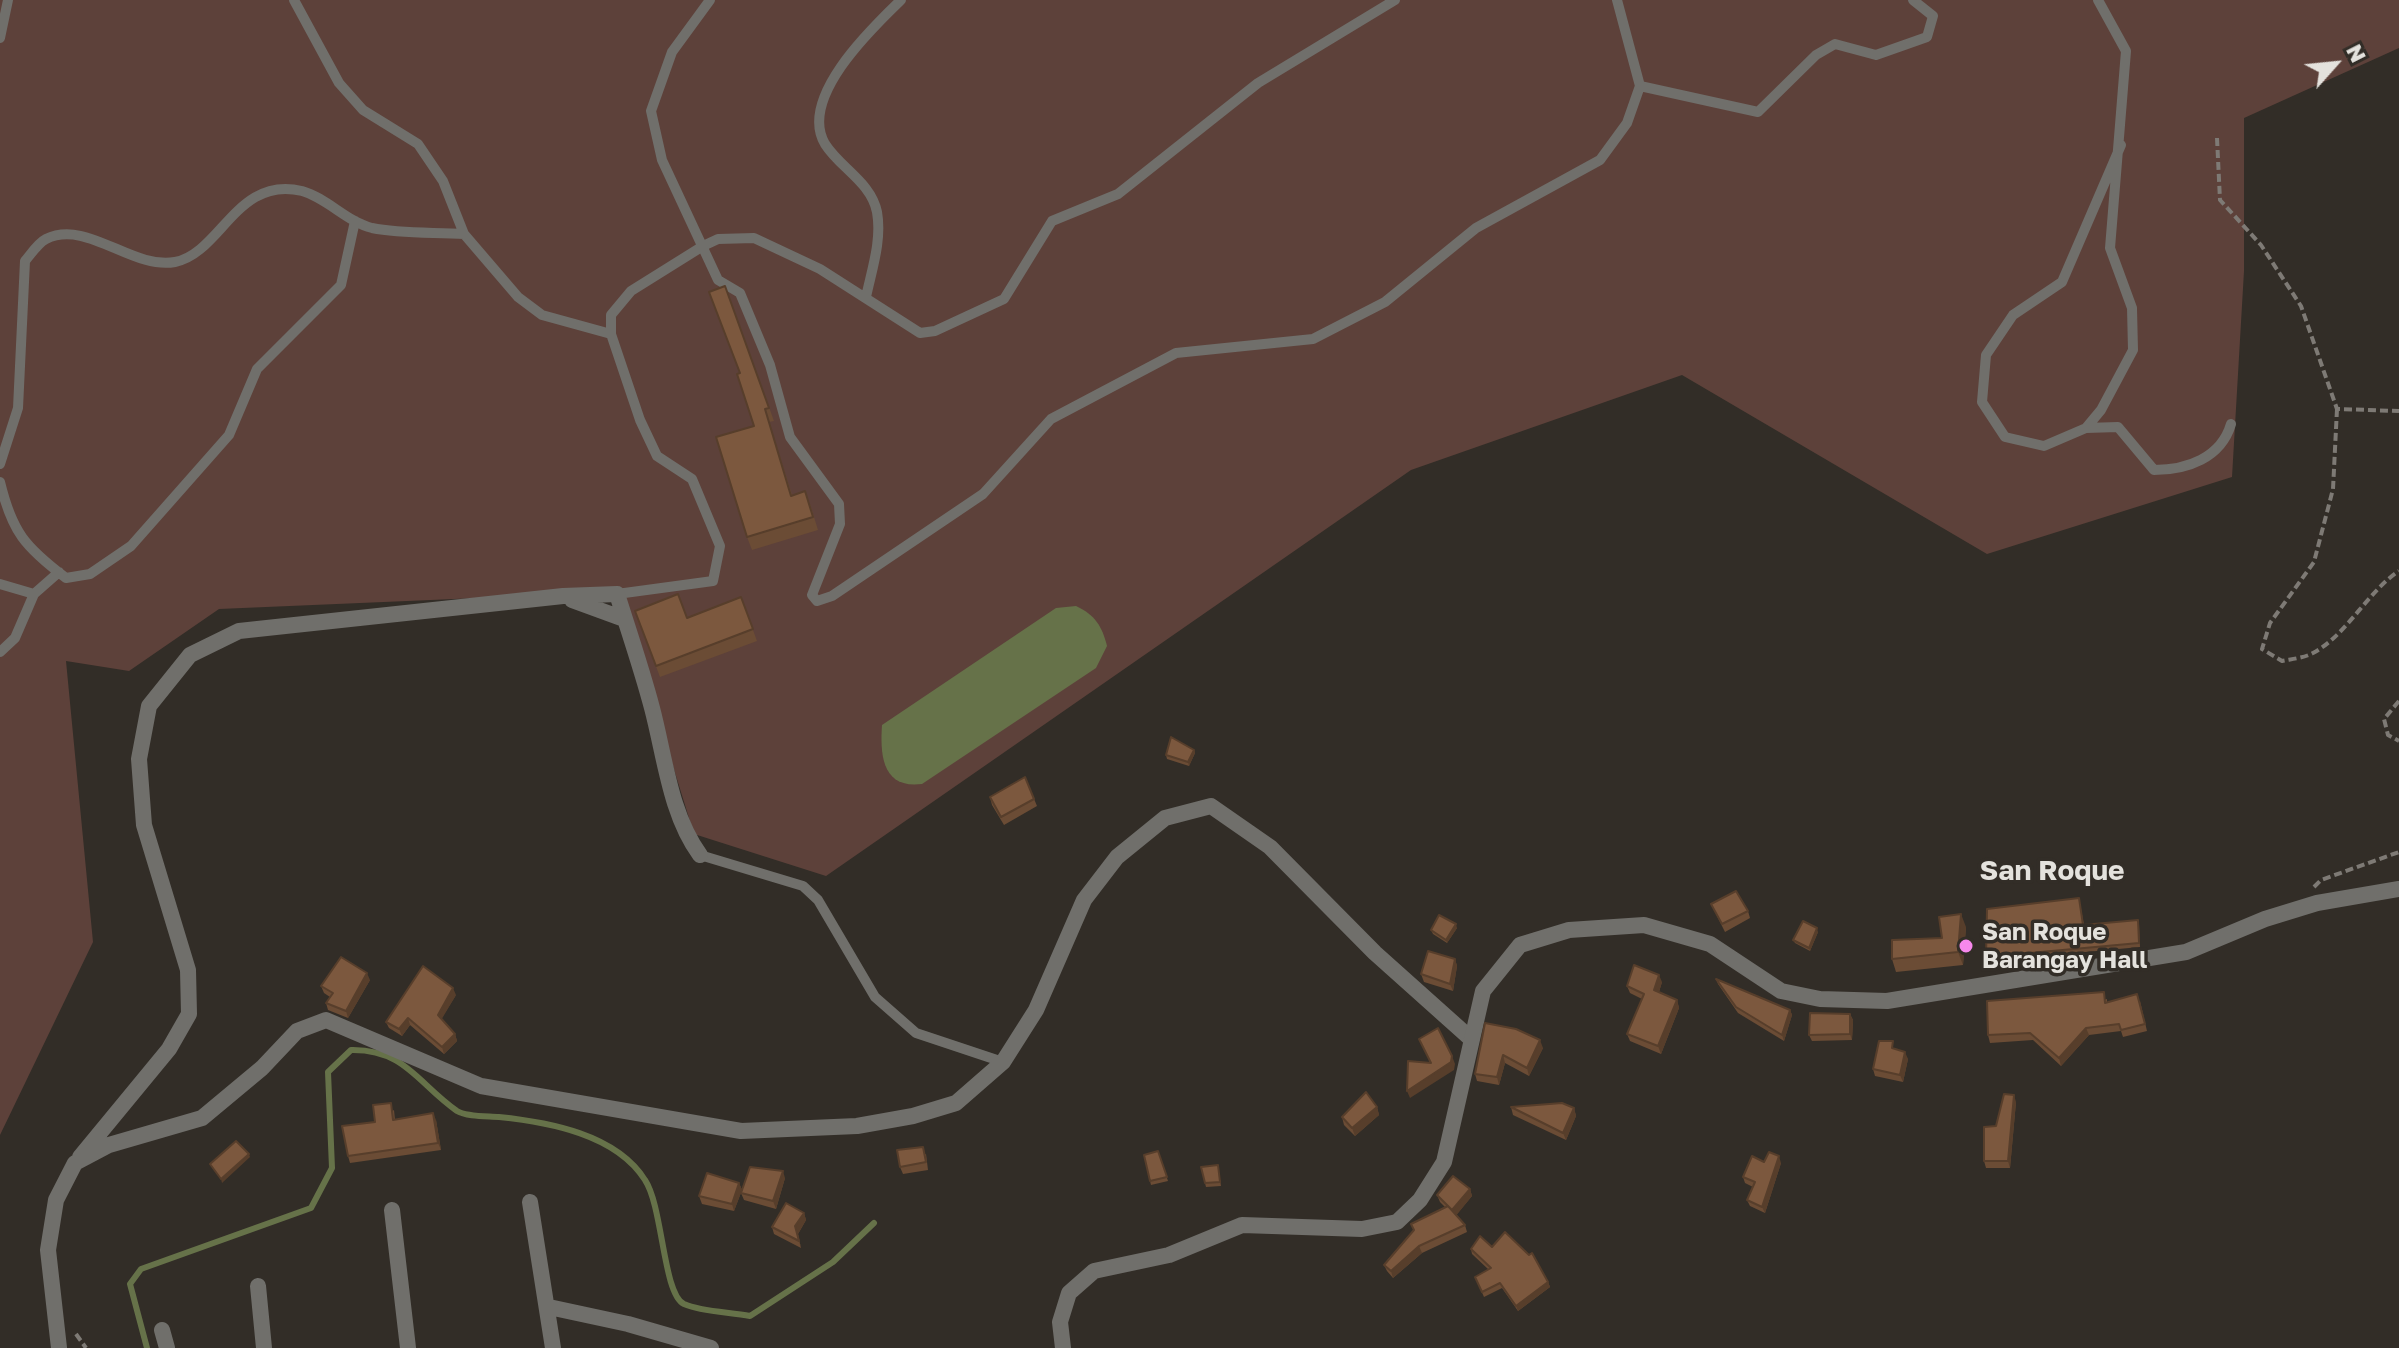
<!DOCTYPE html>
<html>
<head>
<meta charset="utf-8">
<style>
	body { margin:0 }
	#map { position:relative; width:2399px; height:1348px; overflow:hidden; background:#322d27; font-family:"Golos Text",sans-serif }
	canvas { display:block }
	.north { position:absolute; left:2295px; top:24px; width:80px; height:80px; -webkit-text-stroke:6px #322d27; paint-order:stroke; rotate:63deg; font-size:22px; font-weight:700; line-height:32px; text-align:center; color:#e4e2dd }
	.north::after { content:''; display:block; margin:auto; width:28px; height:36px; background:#e4e2dd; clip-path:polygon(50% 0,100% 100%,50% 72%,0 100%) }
</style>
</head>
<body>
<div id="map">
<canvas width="2399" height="1348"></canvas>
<div class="north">N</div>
</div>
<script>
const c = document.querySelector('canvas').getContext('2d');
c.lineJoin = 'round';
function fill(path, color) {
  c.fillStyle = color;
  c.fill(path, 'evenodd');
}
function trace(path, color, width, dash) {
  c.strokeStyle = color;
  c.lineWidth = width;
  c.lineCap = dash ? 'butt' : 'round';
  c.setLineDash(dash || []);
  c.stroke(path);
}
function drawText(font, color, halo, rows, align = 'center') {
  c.font = font + ' "Golos Text",sans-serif';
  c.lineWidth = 7;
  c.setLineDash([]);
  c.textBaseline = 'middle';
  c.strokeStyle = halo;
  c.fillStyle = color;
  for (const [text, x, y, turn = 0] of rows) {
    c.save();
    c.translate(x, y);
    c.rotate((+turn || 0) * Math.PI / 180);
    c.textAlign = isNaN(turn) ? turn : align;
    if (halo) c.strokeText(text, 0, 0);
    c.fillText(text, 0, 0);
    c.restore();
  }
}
const green = new Path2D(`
	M0 0H2399V48L2244 118V271L2232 477 1987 554 1682 375 1411 470 826 876 694 834 619 592 219 609 129 671 66 661 93 942 0 1135Z`);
const water = new Path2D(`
	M1076 606C1095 615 1102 626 1107 646L1096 668 922 784C882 789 880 755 882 725L1056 608Z`);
const stream = new Path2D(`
	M147 1348 130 1284 141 1269 311 1208 332 1168 328 1072 351 1050C405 1049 418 1084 457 1111 467 1117 487 1116 499 1117 548 1122 616 1134 645 1180 663 1207 663 1294 684 1304 702 1312 730 1312 750 1316L833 1262 874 1223`);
const path = new Path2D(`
	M2217 138 2220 200 2261 245 2301 306 2337 409 2399 411
	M2337 409 2333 489 2314 562 2270 623 2262 649 2282 661C2292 659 2304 658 2313 653 2347 635 2367 592 2399 571
	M2399 701 2384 719 2388 735 2399 741
	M2314 887 2321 880 2399 852
	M76 1334 86 1348`);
const service = new Path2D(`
	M294 0 339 83 363 110 418 144 443 181 464 234 518 297 542 315 611 334
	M710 0 672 52 651 111 662 160 718 280 740 293 770 365 790 437 839 504 840 524 812 595 817 601 832 596 983 494 1051 419 1176 353 1313 339 1385 302 1476 228 1600 160 1627 123 1640 86
	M1617 0 1640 86 1758 112 1816 55 1835 44 1876 55 1927 37 1933 16 1913 0
	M2098 0 2126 51 2110 248 2132 308 2133 350 2101 410 2086 428 2044 446 2005 437 1982 402 1986 355 2013 315 2062 282 2121 145
	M0 38 8 0
	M866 297C872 269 882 240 877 212 871 182 840 168 825 144 798 98 872 28 901 0
	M2086 428 2118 427 2154 470C2187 470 2221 458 2231 424
	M0 464 18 408 25 261C31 254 38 243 46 239 87 219 132 270 175 262 221 253 237 175 302 191 327 198 347 222 372 228 401 234 434 232 464 234
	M0 482C12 532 25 547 66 578L90 574 131 546 229 435 257 369 341 285 355 221
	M0 584 34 594 59 572
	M617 594 713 581 720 546 692 479 657 456 640 420 611 334V315L631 291 703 246 718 239 754 238 820 269 920 333 935 331 1004 299 1052 221 1118 194 1258 83 1395 0
	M0 652 15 638 34 594
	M700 855 803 886 818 900 875 997 916 1033 1003 1062`);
const minor = new Path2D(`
	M572 600 624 619
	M80 1157 169 1049 189 1014 188 970 144 825 139 759 149 706 190 655 239 631 563 596 617 594C629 632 642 670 652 708 665 757 670 814 700 855
	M530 1202 553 1348
	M392 1210 408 1348
	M258 1286 264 1348
	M549 1307 628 1324 711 1348
	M162 1330 167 1348
	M59 1348 48 1250 56 1200 75 1163 109 1145 202 1118 262 1068 297 1031 326 1020 481 1086 741 1131 857 1126 913 1116 956 1103 1003 1062 1036 1010 1084 900 1117 857 1165 818 1211 806 1270 847 1375 953 1470 1038`);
const tertiary = new Path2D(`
	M1063 1348 1060 1322 1069 1293 1094 1271 1169 1255 1242 1225 1362 1229 1397 1222 1420 1200 1444 1162 1483 991 1520 945 1569 930 1644 925 1710 944 1781 991 1820 999 1887 1001 2186 952 2265 919 2317 903 2399 889`);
const wall = new Path2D(`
	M725 286 774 421 769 422 792 495 810 504 818 530 752 550 747 537 754 426 740 373Z
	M741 597 757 641 660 677 635 611 687 618Z
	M1194 750 1195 753 1189 766 1167 759 1166 755Z
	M1025 777 1037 806 1004 825 992 805 990 797Z
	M2079 898 2084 925 2138 920 2139 924 2140 947 1988 961 1986 957Z
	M1711 904 1748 911 1750 918 1725 932Z
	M1966 927 1963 965 1896 972 1892 959Z
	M1457 928 1447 943 1433 934 1431 930Z
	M1818 932 1810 951 1795 943 1793 940Z
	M1455 959 1457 966 1453 991 1424 982 1421 974Z
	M1716 979 1790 1010 1792 1015 1784 1041 1738 1013 1718 984Z
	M370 980 348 1018 328 1010 326 1003 330 997 324 993 321 986Z
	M1662 982 1659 992 1677 1000 1679 1008 1661 1054 1630 1041 1627 1034 1642 999 1630 993 1627 986Z
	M456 995 441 1019 455 1034 457 1041 444 1054 410 1025 402 1036 389 1028 386 1022Z
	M2107 999V1002L2140 1001 2147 1031 2123 1037 2121 1031 2089 1035 2061 1066 2033 1040 1990 1043 1988 1035Z
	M1850 1014 1853 1020 1852 1040 1812 1041 1809 1035Z
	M1485 1023 1543 1048 1529 1076 1505 1063 1499 1085 1477 1081 1475 1074Z
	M1896 1049 1908 1059 1903 1082 1875 1076 1873 1069Z
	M2016 1102 2010 1168H1986L1984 1161 1996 1126Z
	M1377 1107 1379 1115 1355 1136 1344 1125 1342 1117Z
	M1511 1107 1574 1108 1576 1116 1566 1140 1513 1115Z
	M394 1110 395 1120H436L441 1150 350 1163 348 1156 375 1122Z
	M1158 1151 1168 1181 1151 1185 1150 1181Z
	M926 1154 928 1170 903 1174 900 1167Z
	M1764 1162 1781 1163 1765 1213 1750 1206 1747 1200 1753 1187 1745 1183 1743 1177Z
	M1218 1165 1221 1186 1206 1187 1201 1167Z
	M785 1178 776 1209 744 1200 741 1193Z
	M739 1183 742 1190 734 1211 702 1204 699 1196Z
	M1470 1189 1472 1196 1456 1215 1465 1225 1467 1232 1422 1253 1393 1278 1387 1271 1384 1265 1445 1207 1440 1202 1437 1195Z
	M804 1213 806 1220 798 1234 801 1248 774 1234 772 1227Z
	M1492 1247 1548 1282 1550 1287 1518 1311 1502 1288 1484 1297 1475 1277 1489 1270 1472 1254 1471 1249Z`);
const shadedWall = new Path2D(`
	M1194 750 1195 753 1189 766 1188 762Z
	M1961 914 1966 927 1963 965 1958 952Z
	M1456 924 1457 928 1447 943 1446 940Z
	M1817 928 1818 932 1810 951 1809 948Z
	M1455 959 1457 966 1453 991 1450 984Z
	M367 973 370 980 348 1018 346 1011Z
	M1659 975 1662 982 1657 998 1654 990Z
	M453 988 456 995 440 1022 438 1015Z
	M1677 1000 1679 1008 1661 1054 1658 1046Z
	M1790 1010 1792 1015 1784 1041 1782 1035Z
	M1850 1014 1853 1020 1852 1040 1850 1034Z
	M408 1018 410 1025 402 1036 399 1029Z
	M2086 1028 2089 1035 2061 1066 2059 1058Z
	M455 1034 457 1041 444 1054 442 1047Z
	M1540 1040 1543 1048 1529 1076 1527 1068Z
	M1905 1052 1908 1059 1903 1082 1900 1075Z
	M1503 1055 1505 1063 1499 1085 1497 1077Z
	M1452 1056 1455 1064 1454 1070 1410 1098 1407 1091Z
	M2014 1095 2016 1102 2010 1168 2008 1161Z
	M1377 1107 1379 1115 1355 1136 1352 1128Z
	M1574 1108 1576 1116 1566 1140 1563 1133Z
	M433 1113 436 1120 441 1150 438 1143Z
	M249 1154 250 1157 222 1183 221 1179Z
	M1779 1156 1781 1163 1765 1213 1762 1207Z
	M783 1171 785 1178 776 1209 773 1201Z
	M739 1183 742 1190 734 1211 732 1204Z
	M1470 1189 1472 1196 1455 1217 1452 1210Z
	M804 1213 806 1220 798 1234 801 1248 795 1226Z
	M1419 1246 1422 1253 1393 1278 1391 1271Z
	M1548 1282 1550 1287 1518 1311 1516 1306Z`);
const building = new Path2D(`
	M725 286 769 408 765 409 791 496 805 491 813 517 747 537 716 437 754 426 737 374 740 373 709 292Z
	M678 594 687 618 741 597 753 629 656 666 635 611Z
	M1171 737 1194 750 1188 762 1166 755Z
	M1025 777 1034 799 1001 817 990 797Z
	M1736 891 1748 911 1722 924 1711 904Z
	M2079 898 2083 925 2138 920 2139 943 1986 957 1987 909Z
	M1961 914 1958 952 1892 959V940L1942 938 1939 917Z
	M1439 915 1456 924 1446 940 1431 930Z
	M1803 921 1817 928 1809 948 1793 940Z
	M1428 951 1455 959 1450 984 1421 974Z
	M341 957 367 973 346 1011 326 1003 333 993 321 986Z
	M1634 965 1659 975 1654 990 1677 1000 1658 1046 1627 1034 1644 994 1627 986Z
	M423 966 453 988 438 1015 455 1034 442 1047 408 1018 399 1029 386 1022Z
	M1716 979 1790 1010 1782 1035 1736 1007Z
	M2104 992 2105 1003 2137 994 2145 1024 2121 1030 2119 1024 2086 1028 2059 1058 2030 1033 1988 1035 1987 1001Z
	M1810 1013 1850 1014V1034L1809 1035Z
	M1485 1023 1516 1029 1540 1040 1527 1068 1503 1055 1497 1077 1475 1074Z
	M1438 1028 1452 1056 1451 1062 1407 1091 1408 1061 1431 1063 1419 1039Z
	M1879 1041H1893L1892 1048 1905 1052 1900 1075 1873 1069Z
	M1366 1092 1377 1107 1352 1128 1342 1117Z
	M2004 1094 2014 1095 2008 1161H1984V1127L1996 1126Z
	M391 1103 393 1120 433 1113 438 1143 348 1156 342 1126 375 1122 373 1105Z
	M1562 1103 1574 1108 1563 1133 1511 1107Z
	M236 1141 249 1154 221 1179 210 1164Z
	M923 1147 926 1162 900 1167 897 1150Z
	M1158 1151 1167 1177 1150 1181 1144 1155Z
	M1769 1152 1779 1156 1762 1207 1747 1200 1755 1182 1743 1177 1752 1156 1764 1162Z
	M1218 1165 1220 1182 1205 1183 1201 1167Z
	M750 1167 783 1171 773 1201 741 1193Z
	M707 1173 739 1183 732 1204 699 1196Z
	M1453 1176 1470 1189 1452 1210 1437 1195Z
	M786 1203 804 1213 795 1226 799 1241 772 1227Z
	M1448 1206 1465 1225 1419 1246 1391 1271 1384 1265 1414 1230 1411 1224Z
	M1505 1232 1529 1255 1532 1253 1548 1282 1516 1306 1500 1283 1482 1292 1475 1277 1491 1268 1471 1249 1480 1236 1492 1247Z`);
const markers = [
	[1966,946,8,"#f788ec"]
];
const poiNames = [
	["San Roque",1982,932],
	["Barangay Hall",1982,960]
];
const quarterNames = [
	["San Roque",2052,871]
];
fill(green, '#5d413a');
fill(water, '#667249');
trace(stream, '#667249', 6);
trace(path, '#7e7a75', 4, [8, 4]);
trace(service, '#706f6b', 10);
trace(minor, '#706f6b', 16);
trace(tertiary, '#706f6b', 16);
fill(wall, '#6b4c35');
fill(shadedWall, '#573e2b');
fill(building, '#7c583e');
trace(building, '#573e2b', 2);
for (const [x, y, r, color] of markers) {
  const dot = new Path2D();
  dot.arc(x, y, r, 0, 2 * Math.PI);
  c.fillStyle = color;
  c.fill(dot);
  trace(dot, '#322d27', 3);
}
drawText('bold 24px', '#e4e2dd', '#322d27', poiNames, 'left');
drawText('bold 28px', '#e4e2dd', '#322d27', quarterNames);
</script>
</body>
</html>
